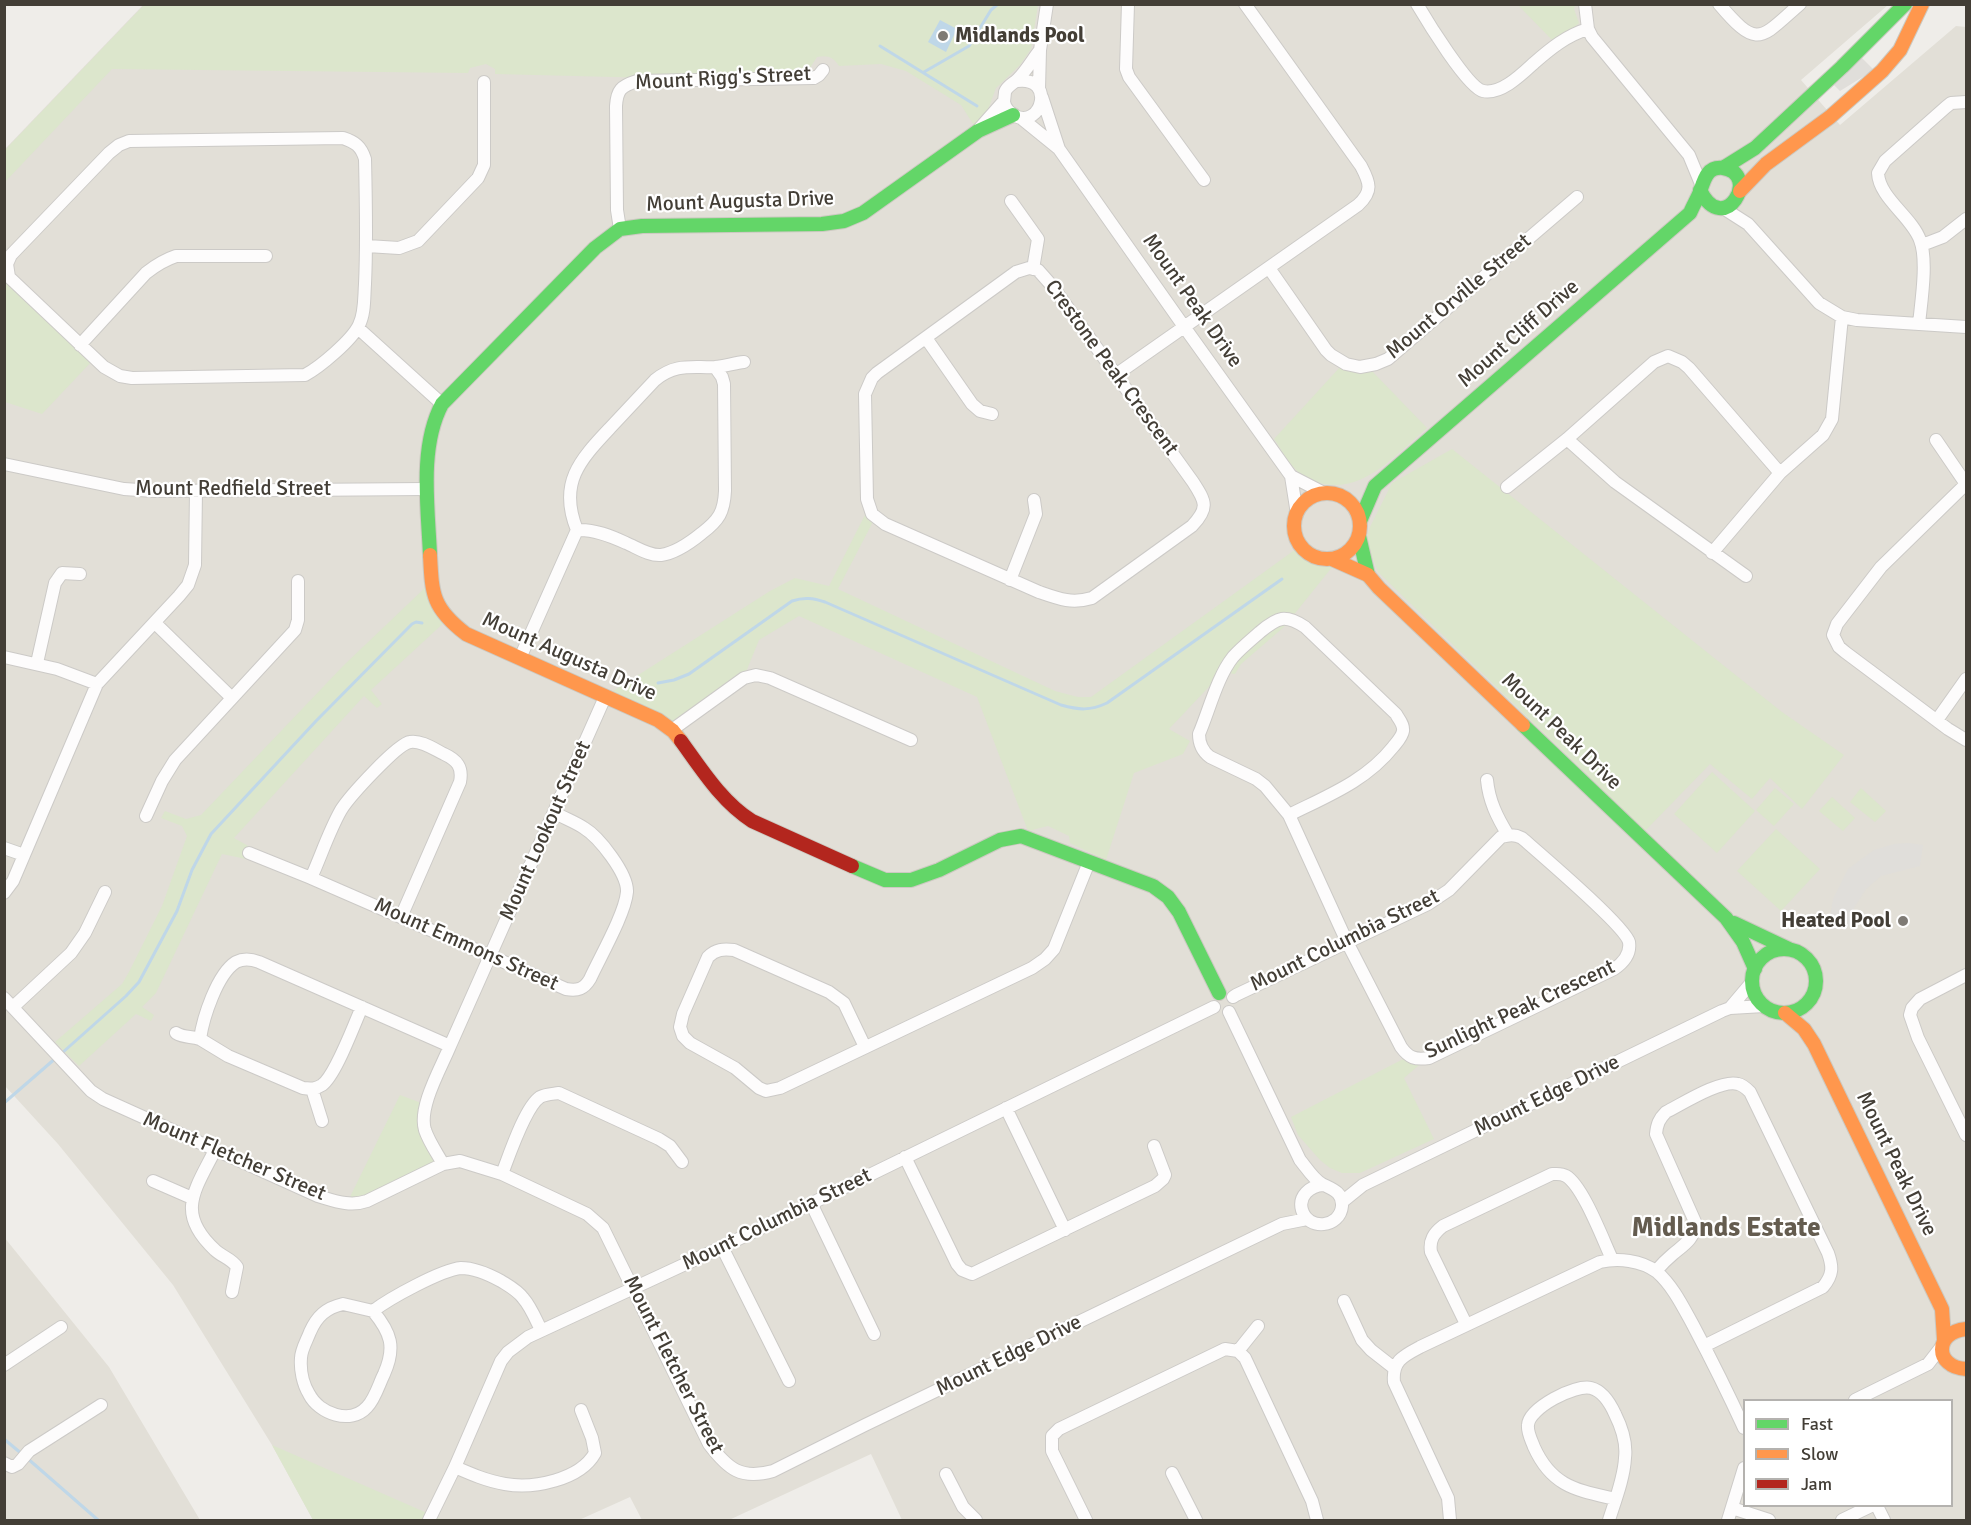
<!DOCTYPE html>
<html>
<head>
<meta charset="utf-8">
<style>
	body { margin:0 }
	#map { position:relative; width:1971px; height:1525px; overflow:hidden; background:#efede9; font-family:Signika,sans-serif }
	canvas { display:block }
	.frame { position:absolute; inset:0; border:6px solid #433e36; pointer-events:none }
	.legend { position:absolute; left:1743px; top:1399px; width:210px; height:108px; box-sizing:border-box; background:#fff; border:2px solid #b4b2af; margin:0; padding:8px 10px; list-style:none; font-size:18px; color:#433e36 }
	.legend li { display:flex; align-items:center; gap:12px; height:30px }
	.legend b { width:30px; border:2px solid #b4b2af }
</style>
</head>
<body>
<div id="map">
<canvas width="1971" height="1525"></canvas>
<div class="frame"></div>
<ul class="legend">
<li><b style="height:8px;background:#63d668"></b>Fast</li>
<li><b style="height:8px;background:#ff974d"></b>Slow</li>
<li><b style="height:8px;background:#b3261e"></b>Jam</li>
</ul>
</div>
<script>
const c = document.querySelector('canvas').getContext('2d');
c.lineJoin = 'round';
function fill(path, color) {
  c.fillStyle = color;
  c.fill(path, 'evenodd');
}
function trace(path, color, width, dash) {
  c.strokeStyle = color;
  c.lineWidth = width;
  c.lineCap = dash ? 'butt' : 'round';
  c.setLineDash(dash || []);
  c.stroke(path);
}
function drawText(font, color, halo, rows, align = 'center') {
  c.font = font + ' Signika,sans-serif';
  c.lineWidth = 4.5;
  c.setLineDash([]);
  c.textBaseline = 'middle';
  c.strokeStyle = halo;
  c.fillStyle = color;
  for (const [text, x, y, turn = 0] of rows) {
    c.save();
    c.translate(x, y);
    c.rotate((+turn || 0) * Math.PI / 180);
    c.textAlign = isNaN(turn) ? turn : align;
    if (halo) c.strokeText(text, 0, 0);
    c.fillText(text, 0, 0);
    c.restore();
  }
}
const residential = new Path2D(`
	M143 5H1888L1801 80 1840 125 1956 26 1966 27V1520H902L871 1454 729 1520H642L630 1497 579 1520H313L272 1445 173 1285 58 1144 5 1086V149ZM1744 1400H1952V1506H1744Z
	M4 1237 109 1367 200 1520H5Z`);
const green = new Path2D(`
	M144 5H1038L1031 49 1020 65 996 88 986 115 975 127 961 105 906 71 881 64 839 66C833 57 828 55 817 57L806 74 653 78 495 74V69L486 64 470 68 468 73 112 69 5 182V150Z
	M1518 5H1575L1574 9 1579 23C1571 32 1561 33 1552 40Z
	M4 279 94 359 42 414 5 402Z
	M1341 366 1371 370 1427 428C1398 452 1366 492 1324 484 1315 482 1302 478 1296 470 1287 461 1281 449 1274 439Z
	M1452 449 1782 712 1844 755 1802 809 1770 778 1752 799 1710 764 1645 831 1378 572 1366 540 1370 527 1392 483Z
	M869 507 876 516 838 589 1055 691 1078 697H1091L1296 549 1308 558 1333 566 1284 627 1241 664 1235 674 1223 672 1169 729 1190 741 1183 754 1134 773 1106 860 1070 843 1069 836 1048 826 1028 831 977 697 799 616 759 640 744 677 677 726 610 693 770 591 795 578 829 586Z
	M429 584 448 619 371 690 382 704 377 708 364 696 234 838 252 848 246 859 222 854 156 993 142 1007 154 1015 151 1021 136 1014 79 1066 55 1042 122 984 129 972 162 906 187 836 182 826 161 818 165 811 186 819 201 815 344 665Z
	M1712 772 1755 811 1717 853 1674 814Z
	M1775 788 1794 804 1774 826 1756 810Z
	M1861 788 1886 811 1875 822 1850 802Z
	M1832 797 1855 818 1843 831 1819 811Z
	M1776 829 1820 869 1781 911 1737 871Z
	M1411 1055 1425 1060 1404 1078 1434 1139 1360 1173H1342L1330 1168 1320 1160 1298 1135 1291 1117Z
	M400 1095 424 1104 442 1161 356 1205 347 1203Z
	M272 1445 443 1520H313Z`);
const parking = new Path2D(`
	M1860 56 1874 70 1840 91 1834 85Z
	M1909 843 1923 845 1920 866 1881 876 1866 889 1854 908 1855 926 1828 930 1833 899 1848 869 1874 850 1894 844Z`);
const water = new Path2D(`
	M940 20 957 29 946 52 928 42Z`);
const stream = new Path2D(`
	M880 46 977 106
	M924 72 969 46 991 10 998 4
	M658 683 674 680 689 674 792 601C804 597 813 598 825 602L1061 705C1079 710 1090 711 1107 703L1282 579
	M62 1053 126 996 139 982 177 911 192 870 211 834 316 721 412 624 416 622 422 623
	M4 1103 57 1057
	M4 1439 22 1454
	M27 1458 98 1520`);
const street = new Path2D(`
	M1128 4 1126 69 1129 77 1204 180
	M1417 4C1427 21 1468 88 1483 91 1501 95 1522 74 1534 63 1550 49 1567 35 1588 29
	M1585 4 1588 29 1592 37 1689 155 1701 184
	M1719 4C1758 50 1760 39 1800 4
	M1017 81C1056 76 1042 129 1015 116 1010 113 1005 108 1004 102 1004 101 1005 93 1005 92 1007 86 1013 84 1018 79 1026 71 1033 59 1040 50
	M1039 89 1040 50 1047 4
	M1042 97 1059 149 1185 328 1291 476 1324 493
	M1021 118 1058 148
	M980 128 1004 101
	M343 138C355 142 361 146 365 159 366 201 367 242 365 284 364 298 365 313 359 325 352 340 320 367 305 375L132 378 120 376 104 367 9 277 7 264 11 255 109 153 119 145 129 141Z
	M1011 201 1038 239 1033 269
	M1723 208 1748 224 1819 303 1842 317 1857 320 1966 327
	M620 229 617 210 616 106C617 90 621 86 637 81L814 78 819 75 823 70
	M1922 245 1943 237 1966 219
	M367 246 399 248 418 241 478 178 484 165V82
	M1029 268 1038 270 1053 287 1193 482C1206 502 1209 508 1192 526L1092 598C1072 604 1059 599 1039 592L885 524 872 514 867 499 865 394 872 378 877 373 1016 272Z
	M1269 268 1326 350 1331 355 1346 364 1360 367 1376 364 1388 359 1577 197
	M1919 324C1921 303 1928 260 1920 240 1912 217 1879 198 1878 173L1885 161 1946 107 1951 103 1966 102
	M358 328 442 404
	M926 338 972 404 980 411 992 414
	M80 345 146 273C156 265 164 260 176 256H266
	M1117 374 1358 205C1373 191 1370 183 1361 166L1245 4
	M1567 439 1615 482 1746 576
	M1936 440 1966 484
	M4 464 124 489 154 491 427 489
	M1291 476 1297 514
	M1966 484 1881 567 1837 624 1833 635 1839 647 1845 652 1948 729 1966 740
	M1507 487 1567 439 1654 362 1668 356 1682 362 1689 368 1780 473
	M577 530C594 529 611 536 626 543 636 547 649 556 661 555 675 553 691 542 702 533 719 520 724 512 725 491L724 384 722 377 715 367
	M1712 553 1780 473 1823 435 1832 419 1842 317
	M1010 580 1036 514 1034 500
	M155 623 232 698
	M4 657 57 669 97 684
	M520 658 577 530C558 483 580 460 610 428 625 412 640 396 655 380 676 363 691 368 715 367 725 366 735 363 744 362
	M37 663 55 583 62 573 80 574
	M1937 720 1966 679
	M673 731 676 727 744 678 756 675 770 678 911 740
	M1487 780C1489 801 1497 817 1508 835
	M146 816 162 781 175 760 295 630 298 620V581
	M4 848 24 855
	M249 853 311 878 566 989C578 991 584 989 590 979 600 957 625 914 627 892 628 874 599 837 584 828 575 822 564 818 555 813
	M311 878C321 856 329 831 341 810 349 797 397 744 410 742 421 740 434 749 444 754 457 760 463 767 460 782L401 917
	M4 893 13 881 97 684 179 596 188 585 195 565 196 491
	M1966 975 1920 999 1912 1008 1910 1015 1918 1038 1966 1135
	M1233 997 1236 995 1428 904 1449 890 1501 837C1509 835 1514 834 1522 838 1539 853 1625 926 1629 942 1631 955 1623 963 1614 969L1429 1058C1415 1060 1409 1058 1401 1047L1347 942 1289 815 1265 786 1256 779 1210 757C1202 751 1199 744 1199 734 1209 711 1217 677 1233 657 1241 648 1251 640 1260 632 1278 617 1285 614 1305 627L1396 714C1399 720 1404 724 1403 731 1402 737 1397 742 1393 747 1366 781 1327 796 1289 815
	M4 998 91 1091 103 1099 318 1196C335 1201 350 1207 367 1201L443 1164 460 1161 502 1174 587 1214 603 1228 709 1444C728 1469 741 1480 773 1471L865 1425 1282 1224 1307 1219
	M13 1007 71 953 85 933 105 892
	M362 1007C354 1024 336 1075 322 1085 316 1089 311 1089 303 1088L228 1056 200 1039C203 1018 217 974 236 962 244 958 251 959 259 962L450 1046
	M1730 1008 1752 982
	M1229 1012 1300 1160C1306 1167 1313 1179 1322 1184 1332 1189 1343 1192 1342 1206 1340 1228 1308 1231 1302 1210 1298 1196 1310 1186 1323 1185
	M176 1033C184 1038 191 1036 200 1039
	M865 1047 844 1003 829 992 734 950C723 949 716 949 708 957L683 1014 680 1027 683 1036 690 1043 735 1068 759 1088 766 1091 780 1088 1032 968 1045 959 1054 949 1089 862
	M312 1089 322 1121
	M1006 1108 1065 1230
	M215 1150C195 1190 175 1213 215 1250 221 1256 232 1259 237 1267L232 1292
	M905 1157 957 1264 962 1270 972 1274 1155 1186 1163 1179 1165 1175 1154 1146
	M443 1164C437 1153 429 1142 425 1130 418 1107 441 1068 450 1046L605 697
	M502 1174C509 1156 525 1107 540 1097 546 1094 553 1094 559 1093L659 1139 670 1146 682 1162
	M153 1181 192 1198
	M1342 1202 1363 1185 1722 1011 1730 1008 1764 1006
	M811 1203 874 1334
	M722 1247 789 1381
	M1656 1271C1661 1265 1667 1259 1673 1254 1685 1244 1693 1240 1696 1224L1656 1134C1657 1124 1659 1119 1666 1112 1682 1104 1721 1079 1738 1084 1743 1085 1747 1089 1750 1092L1828 1253C1833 1267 1833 1275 1823 1287L1704 1346
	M1344 1301 1362 1340 1371 1350 1394 1368
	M343 1304 373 1311C391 1333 396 1347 384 1374 379 1384 375 1399 367 1407 351 1425 319 1414 309 1394 303 1384 300 1370 301 1358 301 1350 307 1340 310 1332 317 1316 326 1308 343 1304Z
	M373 1311C390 1298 441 1270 461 1268 474 1268 490 1275 501 1281 509 1286 517 1290 523 1298 531 1307 536 1320 541 1330
	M1466 1324 1431 1252C1429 1240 1434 1233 1443 1226L1552 1174C1557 1174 1561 1173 1566 1176 1583 1186 1603 1240 1612 1259
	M1238 1351 1258 1326
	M4 1365 61 1327
	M1855 1400 1928 1364 1942 1346
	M4 1463 12 1467 18 1464 29 1451 101 1405
	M455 1467C471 1474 487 1481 505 1484 533 1489 580 1480 595 1453L592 1438 581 1410
	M1172 1473 1196 1520
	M946 1474 963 1507 976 1520
	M1877 1506 1884 1520
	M1732 1508 1769 1520
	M429 1520 455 1467 501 1361 508 1352 528 1337 722 1247 1214 1007
	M1086 1520 1052 1451V1436L1059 1429 1225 1349 1238 1351 1245 1358 1312 1501 1317 1520
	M1450 1520 1448 1498 1394 1382C1392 1361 1403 1356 1420 1347L1600 1262C1618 1258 1641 1260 1657 1272 1673 1286 1683 1307 1693 1325 1711 1359 1728 1393 1744 1428
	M1609 1520C1615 1501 1624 1478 1625 1458 1627 1442 1622 1428 1615 1414 1610 1403 1603 1391 1591 1388 1575 1384 1529 1408 1528 1425 1527 1433 1532 1441 1534 1447 1552 1487 1577 1490 1615 1499
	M1728 1520 1744 1468
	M1842 1520 1871 1506`);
const fast = new Path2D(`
	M1723 168 1755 148 1842 67 1905 4
	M1360 521 1375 486 1690 213C1693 206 1697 199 1700 192 1704 180 1707 166 1723 168 1762 174 1724 239 1700 190
	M1359 536 1368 575
	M430 555C428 507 419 447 442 404L595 248 620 229 642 226 822 224 844 221 863 213 978 131 1013 115
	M1523 725 1726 918 1743 942 1755 969
	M852 866 885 880H911L939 870 1000 840 1021 836 1153 886 1168 897 1179 912 1219 993
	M1734 923 1789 949
	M1752 981a32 32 0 1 1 64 0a32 32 0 1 1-64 0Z`);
const slow = new Path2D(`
	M1740 191 1766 164 1830 117 1882 71 1900 50 1922 4
	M1294 526a33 33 0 1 1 66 0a33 33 0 1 1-66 0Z
	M430 555C432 594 432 608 466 634L658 720 673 731 681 741
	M1332 559 1368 575 1379 588 1523 725
	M1785 1013 1804 1029 1814 1044 1942 1309 1944 1339
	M1966 1329C1934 1332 1934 1367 1966 1369`);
const jam = new Path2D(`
	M681 741C702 770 722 802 752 821L852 866`);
const markers = [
	[943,36,6,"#7f7b75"],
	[1903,921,6,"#7f7b75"]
];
const poiNames = [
	["Midlands Pool",955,36],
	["Heated Pool",1891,921,"right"]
];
const streetNames = [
	["Mount Rigg's Street",723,79,-3],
	["Mount Augusta Drive",740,202,-2],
	["Mount Orville Street",1459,297,-40],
	["Mount Peak Drive",1192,301,55],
	["Mount Cliff Drive",1519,334,-41],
	["Crestone Peak Crescent",1111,368,54],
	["Mount Redfield Street",233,489],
	["Mount Augusta Drive",569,657,24],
	["Mount Peak Drive",1561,732,44],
	["Mount Lookout Street",546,831,-66],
	["Mount Columbia Street",1345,941,-26],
	["Mount Emmons Street",466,945,24],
	["Sunlight Peak Crescent",1520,1010,-25],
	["Mount Edge Drive",1547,1096,-26],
	["Mount Fletcher Street",234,1157,23],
	["Mount Peak Drive",1896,1164,64],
	["Mount Columbia Street",777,1220,-26],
	["Mount Edge Drive",1009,1356,-26],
	["Mount Fletcher Street",673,1365,63]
];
const districtNames = [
	["Midlands Estate",1726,1229]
];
fill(residential, '#e2dfd7');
fill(green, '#dce6cc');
fill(parking, '#e0deda');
fill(water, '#bfd7e8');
trace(stream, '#bfd7e8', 3);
trace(street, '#cccac7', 14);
trace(fast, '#ccc9c1', 16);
trace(slow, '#ccc9c1', 16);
trace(jam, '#ccc9c1', 16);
trace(street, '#fdfcfc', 12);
trace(fast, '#63d668', 14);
trace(slow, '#ff974d', 14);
trace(jam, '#b3261e', 14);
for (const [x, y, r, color] of markers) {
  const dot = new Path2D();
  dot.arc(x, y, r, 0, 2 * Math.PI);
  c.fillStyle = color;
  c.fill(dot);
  trace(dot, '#fff', 2);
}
drawText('bold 21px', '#433e36', '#fff', poiNames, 'left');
drawText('21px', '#433e36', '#fff', streetNames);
drawText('bold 27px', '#645c4f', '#fff', districtNames);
</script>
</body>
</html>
